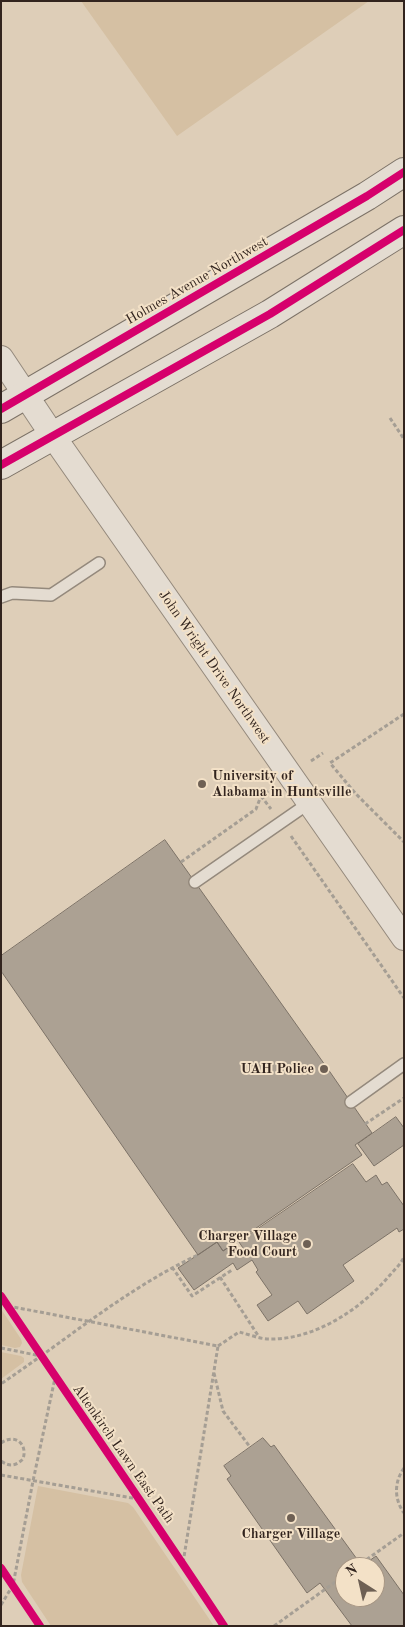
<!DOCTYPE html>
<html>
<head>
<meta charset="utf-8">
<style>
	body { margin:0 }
	#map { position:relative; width:405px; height:1627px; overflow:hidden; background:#deceb8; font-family:"Old Standard TT",serif }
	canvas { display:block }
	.frame { position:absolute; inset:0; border:2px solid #32241e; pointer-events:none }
	.north { position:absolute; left:335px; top:1557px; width:50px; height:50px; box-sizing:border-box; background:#f3e1c7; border:1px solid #a69583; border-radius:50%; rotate:325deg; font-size:14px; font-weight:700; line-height:20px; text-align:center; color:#32241e }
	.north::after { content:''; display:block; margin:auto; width:18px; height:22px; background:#6e6054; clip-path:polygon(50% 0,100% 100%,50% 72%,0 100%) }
</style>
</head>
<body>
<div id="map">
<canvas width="405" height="1627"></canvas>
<div class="frame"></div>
<div class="north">N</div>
</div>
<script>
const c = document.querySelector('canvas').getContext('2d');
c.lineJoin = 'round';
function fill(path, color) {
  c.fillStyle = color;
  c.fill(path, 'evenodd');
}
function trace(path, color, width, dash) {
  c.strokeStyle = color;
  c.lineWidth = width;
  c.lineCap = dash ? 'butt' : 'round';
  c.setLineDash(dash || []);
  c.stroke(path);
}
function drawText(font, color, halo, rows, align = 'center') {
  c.font = font + ' "Old Standard TT",serif';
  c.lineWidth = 4;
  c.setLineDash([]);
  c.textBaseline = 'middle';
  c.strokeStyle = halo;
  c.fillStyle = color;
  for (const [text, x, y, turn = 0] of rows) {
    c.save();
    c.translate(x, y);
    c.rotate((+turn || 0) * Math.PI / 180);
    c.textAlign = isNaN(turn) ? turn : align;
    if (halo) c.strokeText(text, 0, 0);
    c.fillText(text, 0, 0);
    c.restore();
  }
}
const green = new Path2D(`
	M81 1H369L177 136Z
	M1 1309 21 1339 22 1343 20 1347 15 1348 1 1345Z
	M1 1352 21 1356 24 1358V1362L1 1379Z
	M38 1486 128 1503 133 1507 214 1626H51L22 1582 21 1575Z`);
const building = new Path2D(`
	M165 840 330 1072 372 1133 355 1145 362 1155 223 1251 217 1242 198 1255 1 971V956Z
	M396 1117 404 1128V1145L374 1166 358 1144Z
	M353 1164 366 1182 376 1175 382 1185 387 1182 404 1206V1229L399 1232 397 1228 343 1265 354 1281 307 1314 298 1301 268 1321 257 1305 272 1295 256 1272 258 1270 252 1260 237 1270 233 1263 194 1290 178 1268 217 1242 223 1251 232 1245 239 1256 245 1251 239 1242Z
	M263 1438 271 1447 274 1445 362 1566 376 1556 404 1595V1626H352L320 1583 307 1593 227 1479 231 1476 224 1466ZM345 1567H375V1597H345Z`);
const path = new Path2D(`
	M390 418 404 439
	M404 714 330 763 356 794 404 842
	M311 761 323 753
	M261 796 271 809
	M291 836 404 998
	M181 862 256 809 261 796 271 789
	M1 973 2 972
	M365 1124 404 1098
	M172 1267 192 1296 232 1270
	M220 1277 259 1337
	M1 1296C75 1406 151 1515 224 1626
	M8 1306 218 1346 183 1563
	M218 1346 239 1332C248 1334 259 1339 269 1339 315 1340 361 1309 390 1275 395 1269 401 1264 404 1257
	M1 1348 41 1356 1 1384
	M41 1356C91 1320 142 1281 198 1255
	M214 1373 223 1411 250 1447
	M1 1443C15 1433 28 1444 23 1459 16 1466 9 1467 1 1461
	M404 1468C394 1482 394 1499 404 1513
	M1 1475 138 1499
	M356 1567 404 1533
	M1 1568 40 1626
	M1 1605 13 1585 33 1481 55 1378
	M274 1626 345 1575`);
const lane = new Path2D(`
	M1 597 12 593 51 595 99 563
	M195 882 309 803
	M351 1102 404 1064`);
const street = new Path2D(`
	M1 358 53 436 404 938`);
const secondary = new Path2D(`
	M1 409 367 196 404 172
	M1 465 270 314 404 230`);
const cycleway = new Path2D(`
	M1 409 367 196 404 172
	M1 465 270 314 404 230
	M1 1296C75 1406 151 1515 224 1626
	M1 1568 40 1626`);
const markers = [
	[202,784,5,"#6e6054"],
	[324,1069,5,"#6e6054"],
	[307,1244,5,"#6e6054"],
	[291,1518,5,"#6e6054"]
];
const streetNames = [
	["Holmes Avenue Northwest",197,281,-30],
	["John Wright Drive Northwest",214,667,55],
	["Altenkirch Lawn East Path",123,1454,55]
];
const poiNames = [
	["University of",212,776,"left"],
	["Alabama in Huntsville",212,792,"left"],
	["UAH Police",314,1069],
	["Charger Village",297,1236],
	["Food Court",297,1252],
	["Charger Village",291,1534,"center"]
];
fill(green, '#d5c0a3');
fill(building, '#aca193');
trace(building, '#7c7267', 1);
trace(lane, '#94897c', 14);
trace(street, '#94897c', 26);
trace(secondary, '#7c7267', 30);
trace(path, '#a59e94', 3, [4, 2.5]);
trace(lane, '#e4dcd1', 11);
trace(street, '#e4dcd1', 24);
trace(secondary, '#e4dcd1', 28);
trace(cycleway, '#d6006c', 8);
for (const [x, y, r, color] of markers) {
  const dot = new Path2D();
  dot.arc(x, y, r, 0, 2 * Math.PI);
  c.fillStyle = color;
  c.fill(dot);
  trace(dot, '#f3e1c7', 2);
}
drawText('14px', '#32241e', '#f3e1c7', streetNames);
drawText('bold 14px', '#32241e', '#f3e1c7', poiNames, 'right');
</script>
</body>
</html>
